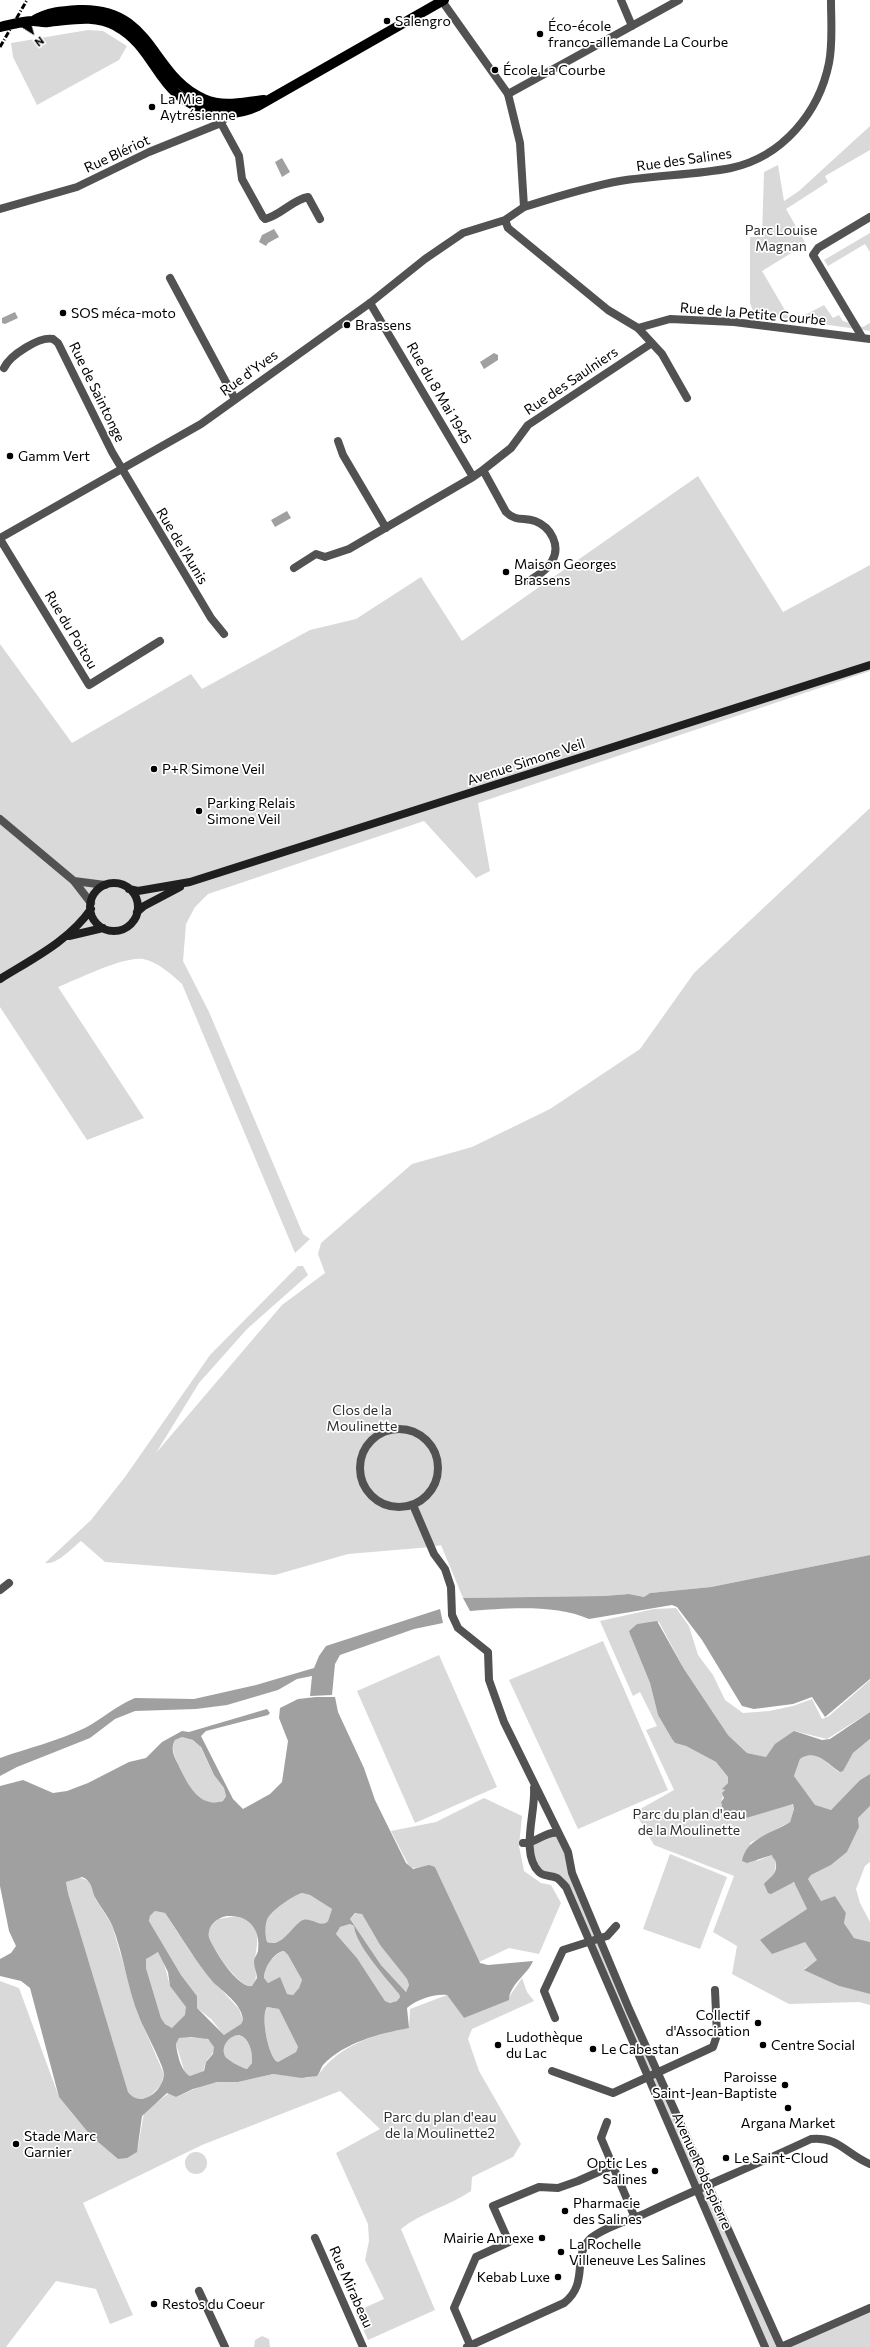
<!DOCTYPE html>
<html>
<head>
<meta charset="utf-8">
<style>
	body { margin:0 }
	#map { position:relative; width:870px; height:2347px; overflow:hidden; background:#fff; font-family:Commissioner,sans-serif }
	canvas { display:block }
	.north { position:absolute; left:12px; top:12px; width:40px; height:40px; -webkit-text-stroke:3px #fff; paint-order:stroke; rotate:143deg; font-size:11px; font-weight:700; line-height:16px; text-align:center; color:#000 }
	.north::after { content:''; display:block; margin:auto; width:14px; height:18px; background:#000; clip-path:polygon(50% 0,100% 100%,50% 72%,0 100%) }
</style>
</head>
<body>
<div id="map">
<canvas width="870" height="2347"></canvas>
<div class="north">N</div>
</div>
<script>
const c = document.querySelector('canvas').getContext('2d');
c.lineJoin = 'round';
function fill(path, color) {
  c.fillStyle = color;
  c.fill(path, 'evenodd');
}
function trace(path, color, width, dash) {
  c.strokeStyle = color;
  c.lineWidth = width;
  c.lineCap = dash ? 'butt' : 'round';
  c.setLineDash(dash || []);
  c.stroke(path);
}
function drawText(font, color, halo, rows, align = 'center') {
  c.font = font + ' Commissioner,sans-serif';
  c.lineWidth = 3.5;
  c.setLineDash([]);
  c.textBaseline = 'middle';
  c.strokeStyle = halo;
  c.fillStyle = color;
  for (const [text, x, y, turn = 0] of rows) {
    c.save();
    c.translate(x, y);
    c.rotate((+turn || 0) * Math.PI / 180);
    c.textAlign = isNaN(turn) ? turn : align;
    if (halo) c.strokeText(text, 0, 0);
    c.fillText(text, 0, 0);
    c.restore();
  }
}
const green = new Path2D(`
	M88 30 103 31 127 46 119 60 37 105 13 57 11 43Z
	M870 126V150L825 176 828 182 786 209 806 244 762 271 789 317 803 316 824 305 833 318 839 315 843 321 863 327 870 323V331L754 314 750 303V237H762L764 172 778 165 784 201 799 191Z
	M870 233V252L865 244 828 266 824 260Z
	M698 476 783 612 870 565V671L478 803 490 871 476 878 424 821 208 894 195 907 186 924 183 961 209 1012 303 1234 310 1239 295 1253 182 984C171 974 158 962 143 959 124 956 78 979 58 987L144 1118 87 1140 0 1007V644L72 743 191 674 202 689 310 630 356 619 421 577 462 641Z
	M870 808V1555L711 1587 650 1593 644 1597 629 1594 604 1596 463 1598 441 1545 431 1547 348 1554 275 1575 105 1562 81 1541C72 1548 57 1565 45 1563L91 1520 125 1477 210 1355 298 1266H303L308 1275 247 1329 199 1383 156 1453 282 1305 325 1273 318 1254 321 1243 412 1164 472 1147 550 1109 640 1049 694 973Z
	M676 1608 689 1626 698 1655 713 1675 725 1700 743 1713 769 1711 793 1706 812 1699 822 1719 829 1716 870 1680V1712L827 1739 794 1731 766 1757 747 1753 728 1735 684 1669 659 1622 637 1624 629 1631 650 1683 658 1715 672 1739 675 1743 686 1746 716 1762 728 1777V1783L723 1789 725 1790 721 1802 724 1815 743 1819 792 1803 794 1809 790 1822 750 1843 757 1861 772 1855 776 1862 774 1876 766 1881 795 1883 807 1909 760 1941 805 1942 818 1960 804 1969 839 1986 870 1994V2005L859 2002 789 2004 732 1974 737 1946 713 1932 734 1876 654 1845 635 1812 674 1790 646 1730 657 1726 640 1692 633 1696 600 1621 654 1609Z
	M603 1641 668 1790 578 1829 509 1680Z
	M439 1655 497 1787 415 1823 357 1691Z
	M182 1737 193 1740 199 1744 214 1775 224 1788 226 1795 223 1801C200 1809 186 1783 179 1766 176 1758 170 1750 175 1740Z
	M870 1739V1774L860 1780 831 1810 815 1806 794 1776 800 1759C815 1748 827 1763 839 1772L853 1753Z
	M484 1798 522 1816 519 1846 524 1871 541 1883 551 1885 561 1903 539 1954 509 1948 479 1962 435 1867 410 1868 391 1831 436 1822Z
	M870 1806V1862L865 1866 856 1889 860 1903 870 1922V1942L854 1938 844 1923 846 1913 835 1896 821 1901 808 1879 811 1875 831 1865 847 1852 859 1827 858 1818Z
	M558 1833 572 1873 781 2347H765L566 1887 536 1867 529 1843Z
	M670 1854 727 1877 700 1949 643 1929Z
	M79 1877 89 1881 95 1898 112 1925 138 2014 164 2074 161 2085 148 2098 136 2099 128 2093 68 1893 66 1882Z
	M302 1893 310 1895 332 1909 328 1921C320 1928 312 1918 303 1920 293 1926 281 1948 267 1942 265 1936 265 1925 267 1920 269 1912 294 1895 302 1893Z
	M155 1911 165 1913 191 1953 213 1981 239 2009 243 2020 241 2024 225 2035 223 2034 211 2019 197 2008V1996L181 1975 149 1921 150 1916Z
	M357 1912 362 1914 380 1945 407 1979 409 1985 406 1992 381 1965 350 1919Z
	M237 1916C262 1922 258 1940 255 1959 253 1969 260 1976 252 1986 240 1989 210 1947 209 1935 208 1928 214 1923 218 1919Z
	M350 1924 354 1926C355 1943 387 1981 399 1994L400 1997 397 2001 390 2003 385 2001 357 1958 336 1934 340 1927Z
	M284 1951 288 1955 302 1980 299 1988 293 1995 287 1994 275 1981 268 1983 264 1978C264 1968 274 1953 284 1951Z
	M159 1952C164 1962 166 1971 169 1982 173 1998 205 2008 172 2028L165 2024 161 2018 146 1968V1959L151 1954Z
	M522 1978 527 1992 534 2001 472 2029 468 2039 479 2071 521 2144 513 2157 472 2177 471 2191C449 2206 422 2212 401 2229L435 2310 368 2340 355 2312 384 2299 365 2260 369 2241 368 2224 336 2153 380 2129 340 2091 202 2145 83 2203 133 2315 110 2324 96 2289 56 2281 6 2347H0V1981L19 1988 59 2097 91 2136 118 2159 138 2147 144 2112 169 2093 176 2097 206 2084 225 2081 238 2082 273 2074 307 2078 318 2075C341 2044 373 2035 409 2028L410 2009 447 1995 464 2018 509 1997Z
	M267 2007 279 2009 298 2047 296 2052 278 2062C269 2060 260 2016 267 2007Z
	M238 2035C249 2038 253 2052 252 2063L247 2069C242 2068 227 2060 225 2056 219 2046 230 2035 238 2035Z
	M184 2037 206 2038 214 2045C215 2053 211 2055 207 2060 201 2069 209 2074 190 2076L185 2073 176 2044 179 2038Z
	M185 2163a11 11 0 1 1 22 0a11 11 0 1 1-22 0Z
	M870 2308V2347H787Z
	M262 2336 269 2339 270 2347H254L255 2340Z`);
const water = new Path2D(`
	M282 158 290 172 282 177 275 162Z
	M274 229 279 237 268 243 266 246 259 242 262 235Z
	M15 312 18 318 5 324 2 323V318Z
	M494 353 498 355V360L484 369 480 362Z
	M287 511 291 518 275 527 271 520Z
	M870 1555V1679L825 1717 812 1697 793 1704 754 1709 742 1706 702 1640 677 1607 672 1605 589 1619C556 1604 506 1608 470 1611L463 1598 604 1596 629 1594 644 1597 650 1593 711 1587Z
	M440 1609 443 1623 414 1629 340 1655 335 1664 332 1695 310 1696 312 1676 297 1679 278 1690 227 1705 196 1709 135 1711 115 1719 90 1738 17 1767 0 1776V1758C28 1748 58 1741 85 1728 102 1719 117 1705 135 1698L194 1699 256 1685 314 1668 319 1656 326 1646Z
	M657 1621 684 1669 728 1735 747 1753 766 1757 775 1744 794 1731 822 1740 830 1739 870 1712V1739L853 1753 843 1771 840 1772C827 1763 815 1748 800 1759L794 1776 815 1805 831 1810 860 1780 870 1774V1806L858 1818 859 1827 847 1852 831 1865 811 1875 808 1879 821 1901 835 1896 846 1913 844 1923 854 1938 870 1942V1994L839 1986 804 1970 817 1960 805 1942 772 1954 760 1940 807 1909 794 1882 771 1894 768 1893 764 1884C771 1876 777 1875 776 1863 776 1860 772 1858 772 1855L747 1863 742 1861C746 1838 773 1833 790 1822L794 1809 793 1804 743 1819 724 1815 721 1802 724 1798 722 1793 725 1790 722 1789 728 1783V1777L716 1762 686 1746 675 1743 672 1739 658 1715 650 1683 630 1634 629 1631 637 1624Z
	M316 1697H335L338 1712 364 1768 375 1800 406 1863 413 1869 429 1865 435 1867 480 1963 488 1965 533 1961C528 1974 509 1985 509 2000L464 2018 447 1995C436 1993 415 2000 407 2008L409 2028C379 2034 345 2042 323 2065 320 2069 320 2073 317 2076L302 2078 273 2074 238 2082H217L193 2089 176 2097 167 2093 142 2116 137 2152 127 2158 118 2159 91 2136 59 2097 30 1988 21 1981 0 1976V1959L11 1953 16 1946 9 1931 0 1886V1786L23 1780 53 1793 67 1791 88 1783 129 1762 146 1758 162 1742 182 1731 189 1732 267 1709 270 1713 268 1715 206 1731 201 1736 233 1799 243 1809 270 1794 282 1782 288 1741 279 1718 280 1708 298 1699ZM182 1737 193 1740 201 1747 214 1775 224 1788 226 1796 223 1801C198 1809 186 1781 178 1764 174 1756 170 1749 175 1740ZM82 1877C93 1881 91 1891 96 1899 101 1908 108 1916 112 1925 124 1955 127 1988 140 2019 144 2029 164 2066 164 2074 163 2091 141 2109 128 2092L68 1893 66 1882ZM302 1893 310 1895 332 1909 328 1921C320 1929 310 1915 301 1921 291 1928 281 1948 267 1942 265 1936 265 1925 267 1920 269 1912 294 1895 302 1893ZM155 1911 165 1913C181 1936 195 1961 213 1982 223 1992 242 2004 243 2020L241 2024 224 2035 197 2008V1996L181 1975 149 1921 150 1916ZM355 1913 362 1914 380 1945 407 1979 409 1985 406 1992 381 1965 350 1919ZM229 1916C250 1915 261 1931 258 1951 257 1955 254 1958 254 1962 254 1968 257 1973 257 1978L252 1986C238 1989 213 1949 209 1937 207 1926 218 1916 229 1916ZM350 1924 354 1926C355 1944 387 1980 399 1994L400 1997 397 2001 390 2003 385 2001 357 1958 336 1934 340 1927ZM284 1951 288 1955 302 1980 299 1988 293 1995 287 1994 280 1977 268 1983 264 1978C264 1968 274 1952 284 1951ZM158 1952 168 1972 170 1986 186 2007 185 2015 172 2028 165 2024 161 2018 146 1968V1959ZM267 2007 279 2009 298 2047 296 2052 278 2062C269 2060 260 2016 267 2007ZM239 2035C249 2038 253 2052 252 2063L247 2069C242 2068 227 2060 225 2056 220 2046 230 2035 239 2035ZM191 2037 208 2039 214 2047 213 2054 206 2062 204 2071 190 2076C181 2072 177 2053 176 2044L179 2038Z`);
const minor = new Path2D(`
	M621 0 632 26
	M508 94 679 0
	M221 123 239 156 242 179 263 217 265 219C281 215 292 200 308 197L320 219
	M524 207C556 197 587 187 620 181 657 175 695 175 731 168 782 157 819 113 829 63 833 43 831 21 831 0
	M0 209 77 187 149 152 221 123 232 110
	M170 278 235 399
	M370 303 473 477 483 470 506 512C516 522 524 517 535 521 551 527 561 546 552 561 547 570 537 576 529 581
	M638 328 662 354 687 398
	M862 337 813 255 818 248 870 217
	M4 368C10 355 40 336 53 339L58 343 112 452 211 618 224 634
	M338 441 343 455 386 528
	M483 470 511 448 528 425 652 343
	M0 539 89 685 160 641
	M294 568 316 554 325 557 349 549 473 477
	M0 819 74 881 91 903
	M74 881 105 885
	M360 1468a39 39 0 1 1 78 0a39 39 0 1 1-78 0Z
	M413 1505 434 1554 445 1569 451 1587 452 1615 458 1628 488 1652 489 1680 504 1722 568 1852 572 1873 629 2009 781 2347
	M0 1590 9 1583
	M534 1788C536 1812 520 1853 539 1872 544 1877 551 1875 557 1878 560 1880 563 1884 566 1887L765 2347
	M523 1843C536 1844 544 1831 558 1833
	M555 2018 544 1991 563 1950 607 1936 616 1926
	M552 2071 613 2093 713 2047 717 2035 715 1990
	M607 2122 601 2138 635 2218
	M315 2238 363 2347
	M199 2291 225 2347
	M470 2345 454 2308 476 2257 509 2242 493 2206 539 2187 558 2188 578 2181 612 2166
	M781 2347 870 2308`);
const tertiary = new Path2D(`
	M505 220 508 228 608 310 638 328 670 319 734 322 870 339
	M0 538 201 424 370 303 425 259 463 233 505 220 524 207 520 143 508 94 442 1
	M467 2347 564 2303C590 2283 571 2256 591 2238 605 2227 627 2221 644 2214 699 2188 756 2165 811 2139 838 2136 846 2154 870 2164`);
const secondary = new Path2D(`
	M90 907a24 24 0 1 1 48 0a24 24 0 1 1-48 0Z
	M129 889 138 891 190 882 870 665
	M137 912 144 906 180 887
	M69 936 103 928
	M0 979C32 959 69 941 91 909`);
const primary = new Path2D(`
	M33 21C48 12 62 11 79 10 154 7 150 76 204 99 225 108 243 102 264 100
	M0 27C10 25 22 21 33 21 38 21 43 23 48 22 71 20 95 14 116 26 159 49 156 100 214 112 230 115 243 113 258 106L444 0`);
const rail = new Path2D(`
	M0 47 27 0`);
const markers = [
	[387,21,4,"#000"],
	[540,34,4,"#000"],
	[495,70,4,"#000"],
	[152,107,4,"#000"],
	[63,313,4,"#000"],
	[347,325,4,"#000"],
	[10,456,4,"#000"],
	[506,572,4,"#000"],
	[154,769,4,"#000"],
	[199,811,4,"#000"],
	[758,2023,4,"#000"],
	[498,2045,4,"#000"],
	[763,2045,4,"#000"],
	[593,2049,4,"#000"],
	[785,2085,4,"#000"],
	[788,2108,4,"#000"],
	[16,2144,4,"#000"],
	[726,2158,4,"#000"],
	[655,2171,4,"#000"],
	[565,2211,4,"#000"],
	[542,2238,4,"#000"],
	[561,2252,4,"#000"],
	[558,2277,4,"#000"],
	[154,2304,4,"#000"]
];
const poiNames = [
	["Salengro",395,21],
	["Éco-école",548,26],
	["franco-allemande La Courbe",548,42],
	["École La Courbe",503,70],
	["La Mie",160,99],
	["Aytrésienne",160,115],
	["SOS méca-moto",71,313],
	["Brassens",355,325],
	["Gamm Vert",18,456],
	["Maison Georges",514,564],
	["Brassens",514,580],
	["P+R Simone Veil",162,769],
	["Parking Relais",207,803],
	["Simone Veil",207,819],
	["Collectif",750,2015,"right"],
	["d'Association",750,2031,"right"],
	["Ludothèque",506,2037],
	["du Lac",506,2053],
	["Centre Social",771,2045],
	["Le Cabestan",601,2049],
	["Paroisse",777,2077,"right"],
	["Saint-Jean-Baptiste",777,2093,"right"],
	["Argana Market",788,2123,"center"],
	["Stade Marc",24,2136],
	["Garnier",24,2152],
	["Le Saint-Cloud",734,2158],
	["Optic Les",647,2163,"right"],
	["Salines",647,2179,"right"],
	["Pharmacie",573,2203],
	["des Salines",573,2219],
	["Mairie Annexe",534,2238,"right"],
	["La Rochelle",569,2244],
	["Villeneuve Les Salines",569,2260],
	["Kebab Luxe",550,2277,"right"],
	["Restos du Coeur",162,2304]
];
const streetNames = [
	["Rue Blériot",117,154,-25],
	["Rue des Salines",684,160,-8],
	["Rue de la Petite Courbe",753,314,5],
	["Rue d'Yves",249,373,-36],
	["Rue des Saulniers",571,381,-34],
	["Rue de Saintonge",97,392,64],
	["Rue du 8 Mai 1945",439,393,60],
	["Rue de l'Aunis",182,546,59],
	["Rue du Poitou",71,630,59],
	["Avenue Simone Veil",526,762,-18],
	["Avenue Robespierre",702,2171,66],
	["Rue Mirabeau",351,2287,66]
];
const parkNames = [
	["Parc Louise",781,230],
	["Magnan",781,246],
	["Clos de la",362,1410],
	["Moulinette",362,1426],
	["Parc du plan d'eau",689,1814],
	["de la Moulinette",689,1830],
	["Parc du plan d'eau",440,2117],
	["de la Moulinette2",440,2133]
];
fill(green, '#d9d9d9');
fill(water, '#a0a0a0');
trace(minor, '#525252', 8);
trace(tertiary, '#525252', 8);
trace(secondary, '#1f1f1f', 8);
trace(primary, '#000', 10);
trace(rail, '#000', 3, [6, 2, 1, 2]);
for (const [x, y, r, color] of markers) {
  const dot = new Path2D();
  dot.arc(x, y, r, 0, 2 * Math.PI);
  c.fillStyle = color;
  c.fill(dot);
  trace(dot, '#fff', 1.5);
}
drawText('14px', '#000', '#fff', poiNames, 'left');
drawText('14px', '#000', '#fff', streetNames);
drawText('14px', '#303030', '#fff', parkNames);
</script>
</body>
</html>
